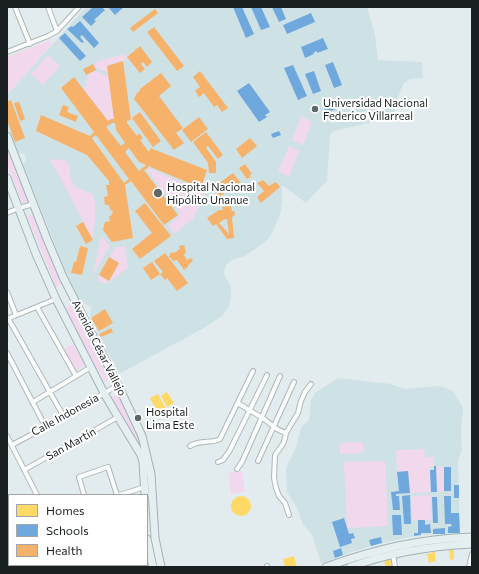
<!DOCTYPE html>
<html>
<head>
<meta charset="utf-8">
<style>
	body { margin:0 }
	#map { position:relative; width:479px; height:574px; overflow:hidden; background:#e2ecee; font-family:Commissioner,sans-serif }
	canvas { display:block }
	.frame { position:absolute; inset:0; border:8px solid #1a2022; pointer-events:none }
	.legend { position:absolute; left:8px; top:494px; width:140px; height:72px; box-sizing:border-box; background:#fff; border:1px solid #a3a6a7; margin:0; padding:5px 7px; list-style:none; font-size:12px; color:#1a2022 }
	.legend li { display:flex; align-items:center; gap:8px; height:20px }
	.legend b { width:20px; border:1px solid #a3a6a7 }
</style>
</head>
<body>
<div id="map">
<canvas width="479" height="574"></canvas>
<div class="frame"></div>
<ul class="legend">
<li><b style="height:11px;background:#ffd966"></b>Homes</li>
<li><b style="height:11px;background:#6fa8dc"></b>Schools</li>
<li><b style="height:11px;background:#f6b26b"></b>Health</li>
</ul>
</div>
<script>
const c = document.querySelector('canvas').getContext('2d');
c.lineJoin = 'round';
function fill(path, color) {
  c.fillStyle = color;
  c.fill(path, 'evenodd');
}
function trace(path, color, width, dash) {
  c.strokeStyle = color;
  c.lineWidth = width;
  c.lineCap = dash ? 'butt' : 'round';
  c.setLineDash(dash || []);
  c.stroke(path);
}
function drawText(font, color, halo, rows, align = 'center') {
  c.font = font + ' Commissioner,sans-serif';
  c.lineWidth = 4;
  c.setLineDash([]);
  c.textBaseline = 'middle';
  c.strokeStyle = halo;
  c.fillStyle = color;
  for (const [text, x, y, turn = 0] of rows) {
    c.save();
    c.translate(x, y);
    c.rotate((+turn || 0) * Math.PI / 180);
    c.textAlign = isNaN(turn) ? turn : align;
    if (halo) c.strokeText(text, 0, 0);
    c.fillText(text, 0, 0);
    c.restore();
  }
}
const built = new Path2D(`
	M86 7H367L375 35 378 60 422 62 423 78 410 79 404 83 396 101 394 117 334 131 331 133 330 136 327 181 306 203 282 185V203L280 215 272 233 268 239 257 248 245 256 230 261 225 267 224 273 231 288V298L229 306 222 316 204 328 119 374 91 320 90 315 91 307 80 301 65 270 23 164 26 160 25 154 18 153 7 125V95Z
	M338 378 391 384 405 389 440 386 453 391 463 408 461 432 462 450 458 460 460 533 421 535 386 542 348 553 321 564 312 534 303 525 297 508 287 492 286 474V468L297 445 298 438 302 426 309 420 311 400 315 393Z`);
const green = new Path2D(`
	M50 40 52 44 7 95V57Z
	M124 54 127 57 123 61 107 66 108 73 95 67 93 64 101 60H104L106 59Z
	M48 55 60 66 43 85 31 74Z
	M96 71 109 77 114 119 108 121 84 90 89 74Z
	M301 116 312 122 303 145 292 140Z
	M7 143 29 200 26 203H24L22 202 7 164Z
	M289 146 299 151 289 177 278 171Z
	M50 159 65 160 70 165C69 185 75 188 93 194L95 203V225L92 238Z
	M149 168 205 193 194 218 174 234 168 226 181 214 147 170Z
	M33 212 63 286C60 283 57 286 57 289L26 214 28 216 31 215 33 214Z
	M101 236 110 246 93 275Z
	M125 246 128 268 106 284 97 280 99 275 109 281 119 263 109 257 115 247Z
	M73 303 112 378 108 377 107 381 105 382 64 308Z
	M73 344 85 365 76 371 64 349Z
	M115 395H119L121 396 141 444 140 445H139L112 399 113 396Z
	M363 442 364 453 340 454V443Z
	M424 449 425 457H434V466L430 467 431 492 410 493 408 471 397 472 396 450Z
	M385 461 388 526 347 528 344 462Z
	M436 466 444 467V491L437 492Z
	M242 471 245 492 231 494 228 473Z
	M431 495 432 520 412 521 411 496Z`);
const homes = new Path2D(`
	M167 392 174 403 167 407 161 396Z
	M158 394 167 411 159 416 150 398Z
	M231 506a10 10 0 1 1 20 0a10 10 0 1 1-20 0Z
	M449 550H454V559L450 560Z
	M435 552 436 561 429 563 427 554Z
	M294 556 297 567H285L283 559Z
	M392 559 393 567H386L384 561Z`);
const schools = new Path2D(`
	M93 7H102L105 10 94 20 96 21 91 26 82 17Z
	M108 7H124L115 15Z
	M233 7H242L254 34 246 38Z
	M251 7H261L270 27 261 30Z
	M272 7H281L286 19 279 22Z
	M311 13 315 22 287 34 283 25Z
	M80 21 99 43 94 48 82 35 80 37 84 42 82 43 67 29 72 26 73 27Z
	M65 33 86 56 80 61 59 38Z
	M323 38 328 49 317 53V51L313 53 314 54 305 58 301 47Z
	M333 62 342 85 334 88 325 65Z
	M293 65 307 96 298 100 284 68Z
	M314 71 321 91 313 94 305 74Z
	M249 83 270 112 265 115 267 117 259 122 237 91Z
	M344 99 346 105 326 113 324 108Z
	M279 131 281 135 273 138 271 134Z
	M434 466H436L437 492H431L430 470H434Z
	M444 467H451V491H444Z
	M408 471 410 493 396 494V496H399L400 510H393L391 492 399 491 397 472Z
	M454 485H459V498H454Z
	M410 495 411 524H404L402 496Z
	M444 496H451V513H459L460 533H448V527L452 526 451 524H445Z
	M432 497H437L438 523H433Z
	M392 515H401L402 535H393Z
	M344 518 349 534 353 533 355 538 351 539 352 543 340 547 332 522Z
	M418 520H425V525L430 524 431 533H421V535L414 536V533H418Z
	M445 528V534H433V529Z
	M381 537 382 543 371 546 369 540Z
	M341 548 343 555 335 558 333 551Z`);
const health = new Path2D(`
	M155 9 158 13 133 32 130 28Z
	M154 27 184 66 177 71 147 32Z
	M140 46 152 62 147 67 143 62 141 64 145 69 140 73 127 57Z
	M123 61 131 120 127 121V123L137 136 139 133 143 138 140 140 148 151H150V148L207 170 201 188 148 166V168L144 170 178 215 164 225 131 181 125 185 133 238 112 242 103 230 105 222 110 221 109 216H111L113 212 110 209 109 205H105L104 197 108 196 106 185H109V181L87 155 36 131 41 115 90 136 94 132 61 88 74 77 108 121 111 119H114L107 66ZM112 123H115L116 130 125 143 121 146 106 127ZM96 135 129 179 124 183 92 138ZM129 148 139 162 146 165 139 171 125 152Z
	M93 64 96 70 86 75 83 69Z
	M200 71 228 108 222 112 217 105 214 107 204 93 199 97 195 91 200 87 193 77Z
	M161 73 171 86 159 96 183 128 176 133 184 143 174 150 134 99 137 93 140 91V89Z
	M11 100 25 138 15 142 7 120V102Z
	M19 102 25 119 20 121 14 103Z
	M63 105 69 107 67 112 78 116 76 122 59 115Z
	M140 112 161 141 153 147 132 118Z
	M199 117 208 129 191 142 182 130Z
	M206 132 223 155 218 159 208 146 206 148 216 162V173H209L208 163 193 142Z
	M250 138 257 146 242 158 236 149Z
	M245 164 252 174 250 175 251 177 247 179 239 168Z
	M233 173 241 183 236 187 232 183 230 184 233 187 219 197 215 191 218 184Z
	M263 180 269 186 276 182 280 187 261 203 257 197 264 191 257 183Z
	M145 203 171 236 140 259 132 249 152 233 135 211Z
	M231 206 232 211H234L235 214 234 216 232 217 234 238 227 239 216 224 213 226 207 218 219 210H223L222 207ZM227 219 229 234 219 223 223 220Z
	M83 222 93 240 86 244 76 226Z
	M184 245 186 252 184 255 187 260 191 258 193 261 188 265 189 266 184 270 177 260 173 261 171 258 169 257 171 252 174 253 180 249 179 246Z
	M80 246 88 248 82 275 71 273 74 262H76Z
	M165 253 188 283 177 291 167 278 165 280 160 274 163 272 154 261Z
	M109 257 119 263 109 281 99 275Z
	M152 262 160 274 151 280 143 268Z
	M105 309 113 323 99 331 91 318Z
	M111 328 113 332 101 337 99 334Z`);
const street = new Path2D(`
	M15 7 30 44
	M48 7 57 31
	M7 52 48 36 57 31 79 7
	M7 213 19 208 34 204
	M7 292 16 315
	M37 307 76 376
	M8 318 64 417
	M7 319 56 299
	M7 353 45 426
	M33 402 91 367
	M238 403C245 408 253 412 261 417 271 423 273 429 286 433
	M7 436 37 495
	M12 445 64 417 118 385
	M190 446C200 439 211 444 220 439L253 371
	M258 461 294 382
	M218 462 223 460 230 450 267 375
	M237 469 242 462 280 376
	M24 470 118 417
	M84 495 79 477 108 467 117 495
	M119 495 145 487
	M289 515 285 503 279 496 276 488 274 478 275 455 283 444 285 438 286 433 298 413 301 401 305 392 311 384
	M7 517 9 521
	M7 542 9 541
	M393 554 395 567
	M7 560 9 564
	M73 565 74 567
	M267 566V567
	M469 567 472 554`);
const primary = new Path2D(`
	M7 136 47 239 63 277 118 385 142 436 151 474 155 538 161 567
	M7 178 36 254 56 299 104 393 118 417 141 455 143 462 145 495
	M147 539 153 567
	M326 567C376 549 419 539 472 537
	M350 567C389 553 430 546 472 544`);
const markers = [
	[315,109,4,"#606769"],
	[158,193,5,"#606769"],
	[138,418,4,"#606769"]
];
const poiNames = [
	["Universidad Nacional",323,103],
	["Federico Villarreal",323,116],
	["Hospital Nacional",167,187],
	["Hipólito Unanue",167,200],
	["Hospital",146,412],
	["Lima Este",146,425]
];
const streetNames = [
	["Avenida César Vallejo",99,348,63],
	["Calle Indonesia",65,415,-29],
	["San Martín",71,444,-29]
];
fill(built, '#cee2e6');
fill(green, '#f1d8ec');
fill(homes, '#ffd966');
fill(schools, '#6fa8dc');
fill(health, '#f6b26b');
trace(street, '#afb7b8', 6);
trace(primary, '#a1b3b6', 9);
trace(street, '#fbfcfc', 4);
trace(primary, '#e5eff0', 7);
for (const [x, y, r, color] of markers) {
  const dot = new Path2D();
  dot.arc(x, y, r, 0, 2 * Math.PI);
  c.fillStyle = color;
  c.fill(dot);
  trace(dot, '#fff', 1.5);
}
drawText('11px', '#1a2022', '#fff', poiNames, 'left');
drawText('11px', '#1a2022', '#fff', streetNames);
</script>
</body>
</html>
